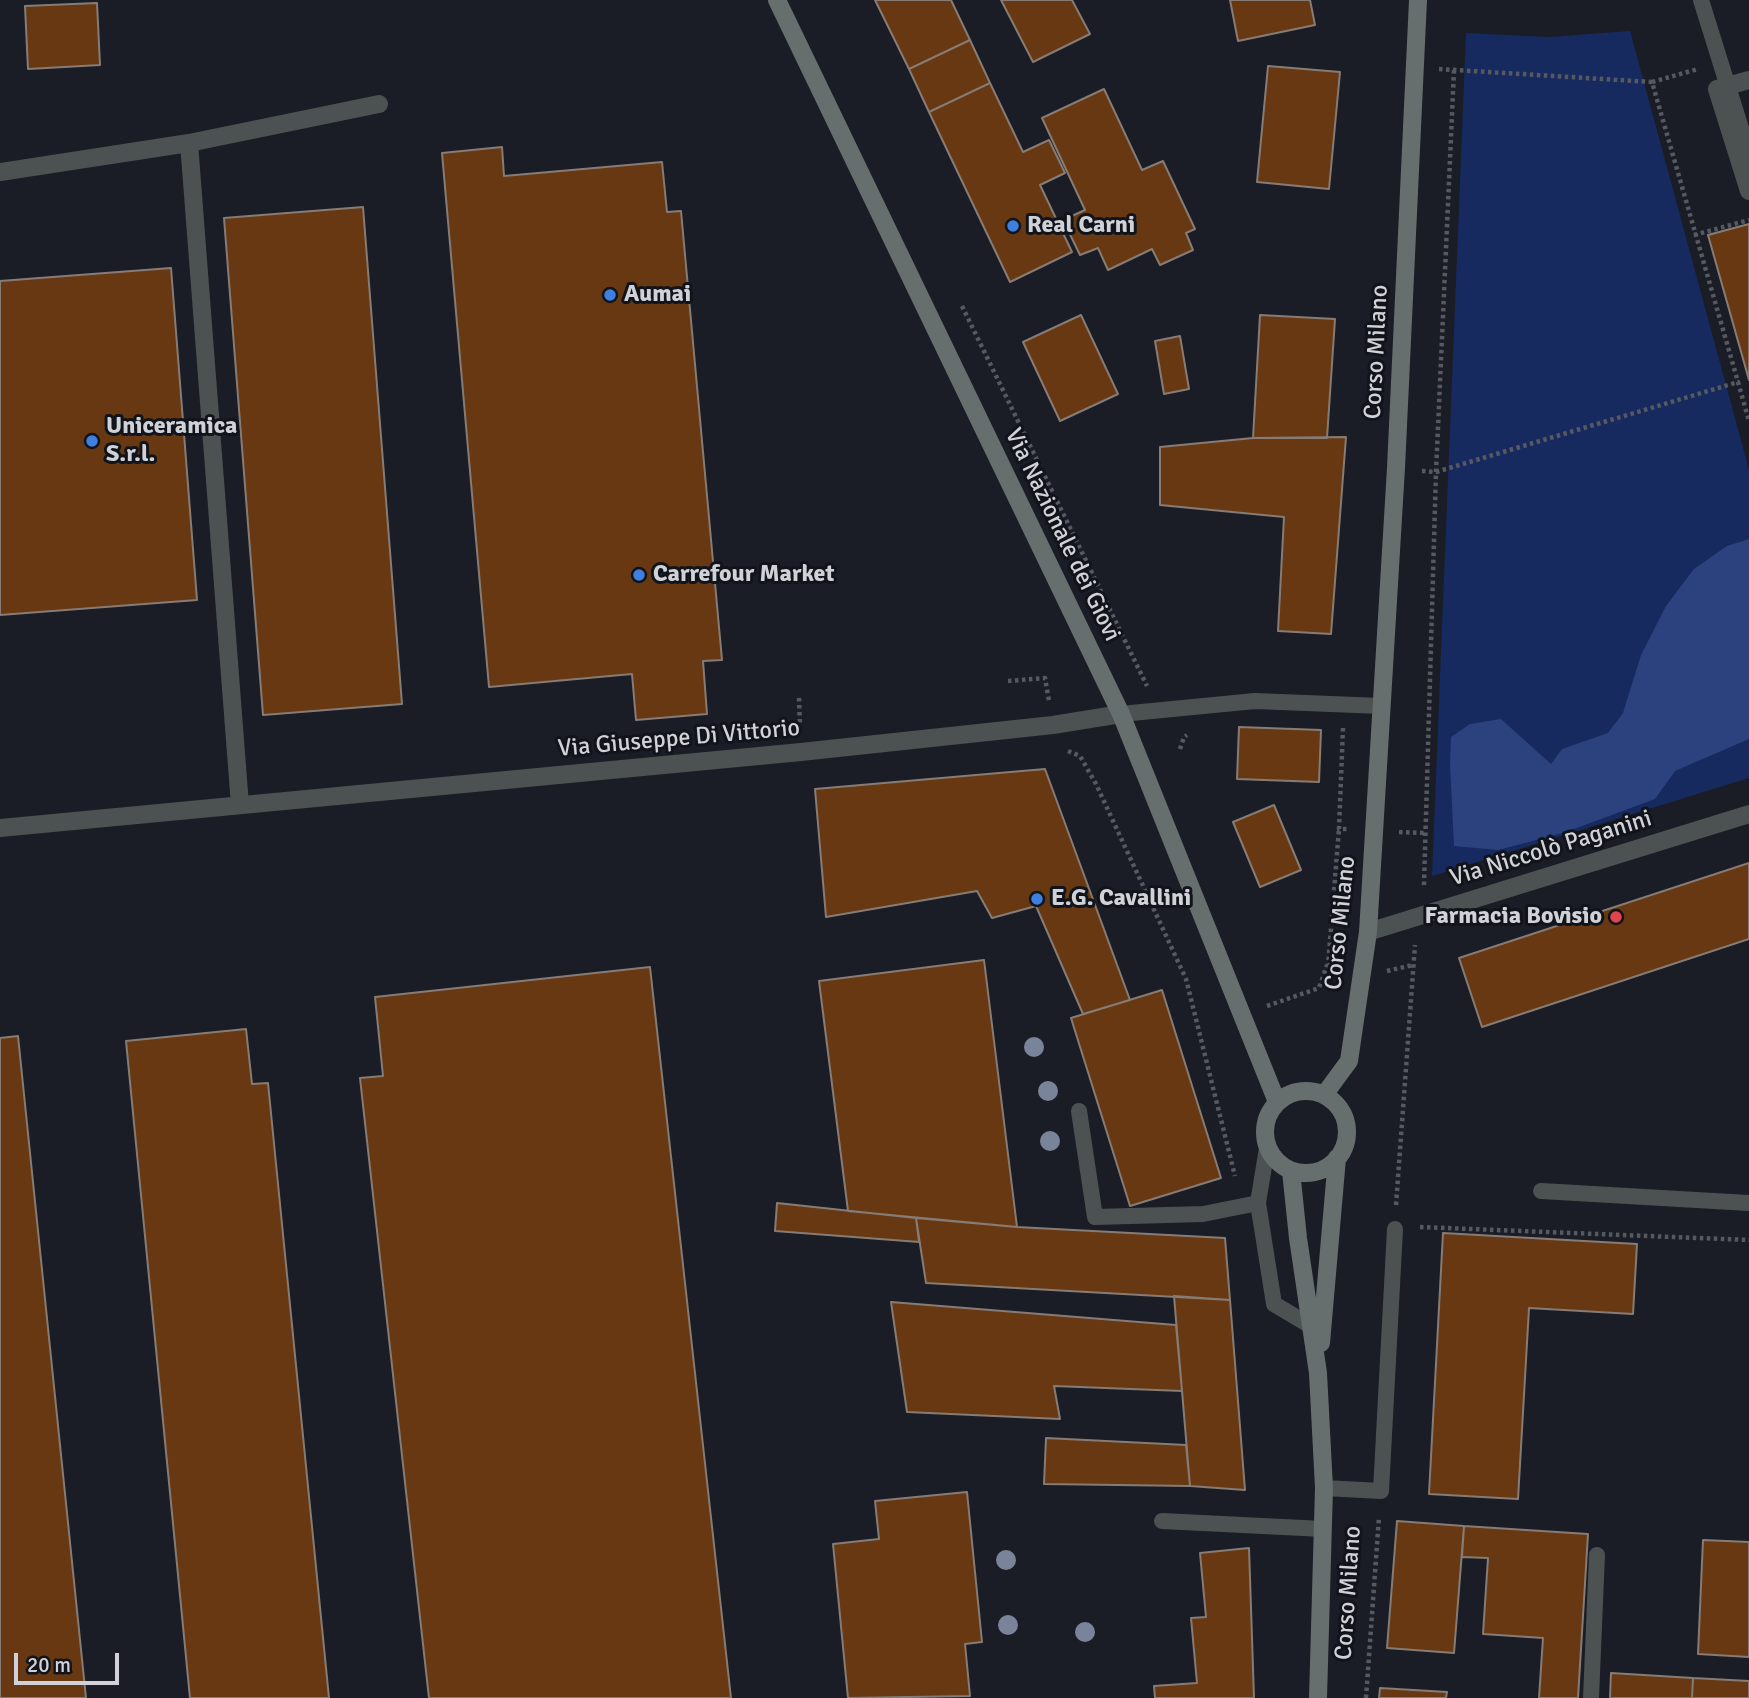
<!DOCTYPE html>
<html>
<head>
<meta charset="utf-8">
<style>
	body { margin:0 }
	#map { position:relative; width:1749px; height:1698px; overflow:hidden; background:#1a1d25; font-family:Signika,sans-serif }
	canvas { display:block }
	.scale { position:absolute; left:14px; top:1653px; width:105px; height:32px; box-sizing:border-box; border:4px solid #d0d2d7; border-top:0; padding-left:9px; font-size:21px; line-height:24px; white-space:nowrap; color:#d0d2d7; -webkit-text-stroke:5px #11141b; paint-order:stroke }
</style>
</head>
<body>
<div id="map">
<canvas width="1749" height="1698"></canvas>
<div class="scale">20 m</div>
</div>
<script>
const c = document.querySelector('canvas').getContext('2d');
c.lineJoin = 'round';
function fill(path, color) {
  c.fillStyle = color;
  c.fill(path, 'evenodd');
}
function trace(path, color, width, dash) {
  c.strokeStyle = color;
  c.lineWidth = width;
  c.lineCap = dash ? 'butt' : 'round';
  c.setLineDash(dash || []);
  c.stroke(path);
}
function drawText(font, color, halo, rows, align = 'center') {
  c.font = font + ' Signika,sans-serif';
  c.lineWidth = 6;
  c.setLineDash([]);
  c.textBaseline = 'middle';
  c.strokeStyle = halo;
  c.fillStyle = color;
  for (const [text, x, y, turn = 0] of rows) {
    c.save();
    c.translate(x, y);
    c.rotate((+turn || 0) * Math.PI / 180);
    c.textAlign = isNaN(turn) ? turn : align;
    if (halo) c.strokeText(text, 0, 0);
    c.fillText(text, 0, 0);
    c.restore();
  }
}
const green = new Path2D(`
	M1630 31 1749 470V778L1432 876 1466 33 1549 37Z`);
const forest = new Path2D(`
	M1749 539V739L1675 771 1655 799 1563 833 1498 850 1454 846 1450 764 1451 737 1470 724 1501 719 1551 764 1562 749 1608 733 1623 713 1641 655 1666 606 1694 569 1727 546Z`);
const building = new Path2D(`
	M875 0H951L970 40 909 69Z
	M1001 0H1072L1090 34 1033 62Z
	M1230 0H1310L1315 25 1238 41Z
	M97 3 100 65 28 69 25 6Z
	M970 40 990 83 929 112 909 69Z
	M1268 66 1340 72 1329 189 1257 182Z
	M990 83 1023 152 1049 140 1065 173 1040 185 1072 252 1010 282 929 112Z
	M1104 89 1142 170 1163 161 1195 229 1186 233 1193 250 1160 265 1152 249 1108 270 1098 248 1080 255 1063 220 1085 210 1042 118Z
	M502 147 504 176 662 162 667 212 681 211 722 660 703 661 707 714 636 720 632 674 489 687 442 153Z
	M363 207 402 704 263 715 224 218Z
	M1749 224V380L1708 235Z
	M171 268 197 600 0 615V281Z
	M1081 315 1118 394 1060 421 1023 342Z
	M1260 315 1335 319 1327 438H1253Z
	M1180 336 1189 389 1164 394 1155 341Z
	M1346 437 1331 634 1278 631 1284 517 1160 505V447L1253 438Z
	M1239 727 1321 730 1319 782 1237 779Z
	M1045 769 1130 1000 1083 1014 1036 906 992 918 977 891 826 917 815 789Z
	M1274 805 1301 870 1260 887 1233 822Z
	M1749 863V939L1482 1027 1459 958Z
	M984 960 1017 1227 848 1211 819 981Z
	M650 967 731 1698H429L360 1078 383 1076 375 997Z
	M1162 990 1221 1178 1130 1206 1071 1018Z
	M246 1029 252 1084 268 1083 329 1698H190L126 1041Z
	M18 1036 86 1698H0V1038Z
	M777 1203 916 1218 919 1242 775 1231Z
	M916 1218 1017 1227 1225 1238 1230 1300 926 1283Z
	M1443 1233 1637 1244 1633 1314 1529 1308 1518 1499 1429 1494Z
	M1174 1296 1230 1300 1245 1490 1190 1486Z
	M891 1302 1176 1325 1182 1391 1054 1386 1060 1419 907 1412Z
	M1046 1438 1186 1445 1190 1486 1044 1484Z
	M967 1492 982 1642 965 1644 970 1696 848 1698 833 1544 879 1539 875 1501Z
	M1397 1521 1464 1526 1454 1653 1387 1648Z
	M1464 1526 1588 1534 1578 1698H1539L1543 1638 1483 1634 1488 1558 1462 1557Z
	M1703 1540 1749 1542V1657L1698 1654Z
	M1249 1548 1254 1698H1155L1154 1686 1197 1683 1191 1618 1206 1617 1200 1553Z
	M1611 1673 1693 1678 1692 1698H1610Z
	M1693 1678 1749 1681V1698H1692Z
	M1380 1688 1447 1692 1446 1698H1379Z`);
const path = new Path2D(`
	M1439 69 1652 82 1738 382
	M1652 82 1698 69
	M1694 235 1749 220
	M962 306 1147 686
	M1422 471 1436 472 1738 382 1749 421
	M1008 681 1045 678 1049 701
	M799 698 800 725
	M1343 728 1339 829H1348
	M1180 749 1184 737 1187 735
	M1068 751 1080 756 1096 784 1186 979 1235 1176
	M1399 832 1426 833
	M1424 885 1436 472 1454 70
	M1337 966 1328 965 1339 829
	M1387 971 1413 965
	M1267 1006 1319 988 1327 965
	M1396 1205 1415 945
	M1420 1227 1749 1240
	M1366 1698 1379 1517`);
const lane = new Path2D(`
	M1701 0 1749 154
	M1121 714 1255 701 1382 706
	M1079 1111 1095 1217 1203 1214 1258 1203
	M1267 1148 1258 1203 1274 1304 1311 1326
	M1541 1191 1749 1203
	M1324 1488 1381 1491 1395 1229
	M1162 1521 1323 1529
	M1591 1698 1597 1555`);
const street = new Path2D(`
	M1749 80 1717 89 1749 191
	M0 172 189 143
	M240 805 189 143 379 104
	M0 828 801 752 1053 725 1121 714
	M1368 932 1749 814`);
const secondary = new Path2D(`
	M777 0 1121 714 1277 1102
	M1265 1132a41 41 0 1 1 82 0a41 41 0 1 1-82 0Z
	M1324 1095 1349 1061 1368 932 1396 468 1418 0
	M1291 1171 1298 1238 1318 1373 1324 1488 1318 1698
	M1321 1343 1337 1158`);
const trees = [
	[1034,1047],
	[1048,1091],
	[1050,1141],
	[1006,1560],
	[1008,1625],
	[1085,1632]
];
const markers = [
	[1013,226,7,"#3f7fe0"],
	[610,295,7,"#3f7fe0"],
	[92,441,7,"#3f7fe0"],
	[639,575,7,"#3f7fe0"],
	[1037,899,7,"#3f7fe0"],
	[1616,917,7,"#e0444e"]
];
const poiNames = [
	["Real Carni",1027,226],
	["Aumai",624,295],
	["Uniceramica",106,427],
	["S.r.l.",106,455],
	["Carrefour Market",653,575],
	["E.G. Cavallini",1051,899],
	["Farmacia Bovisio",1602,917,"right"]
];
const streetNames = [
	["Corso Milano",1377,352,-87],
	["Via Nazionale dei Giovi",1062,535,64],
	["Via Giuseppe Di Vittorio",679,739,-5],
	["Via Niccolò Paganini",1551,849,-17],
	["Corso Milano",1341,923,-84],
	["Corso Milano",1349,1593,-86]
];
fill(green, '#172a60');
fill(forest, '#2b427e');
fill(building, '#673811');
trace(building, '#867c75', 2);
trace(path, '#565960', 4.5, [3.5, 3.5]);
trace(lane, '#4c5251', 16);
trace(street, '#4c5251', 18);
trace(secondary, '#676f6e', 18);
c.fillStyle = '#79849b';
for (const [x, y] of trees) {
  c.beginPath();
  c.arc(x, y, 10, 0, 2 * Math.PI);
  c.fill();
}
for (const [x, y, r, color] of markers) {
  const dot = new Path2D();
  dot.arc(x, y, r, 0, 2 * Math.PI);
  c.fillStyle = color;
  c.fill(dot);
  trace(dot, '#11141b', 2.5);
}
drawText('bold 24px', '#d0d2d7', '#11141b', poiNames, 'left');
drawText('24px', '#d0d2d7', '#11141b', streetNames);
</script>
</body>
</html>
